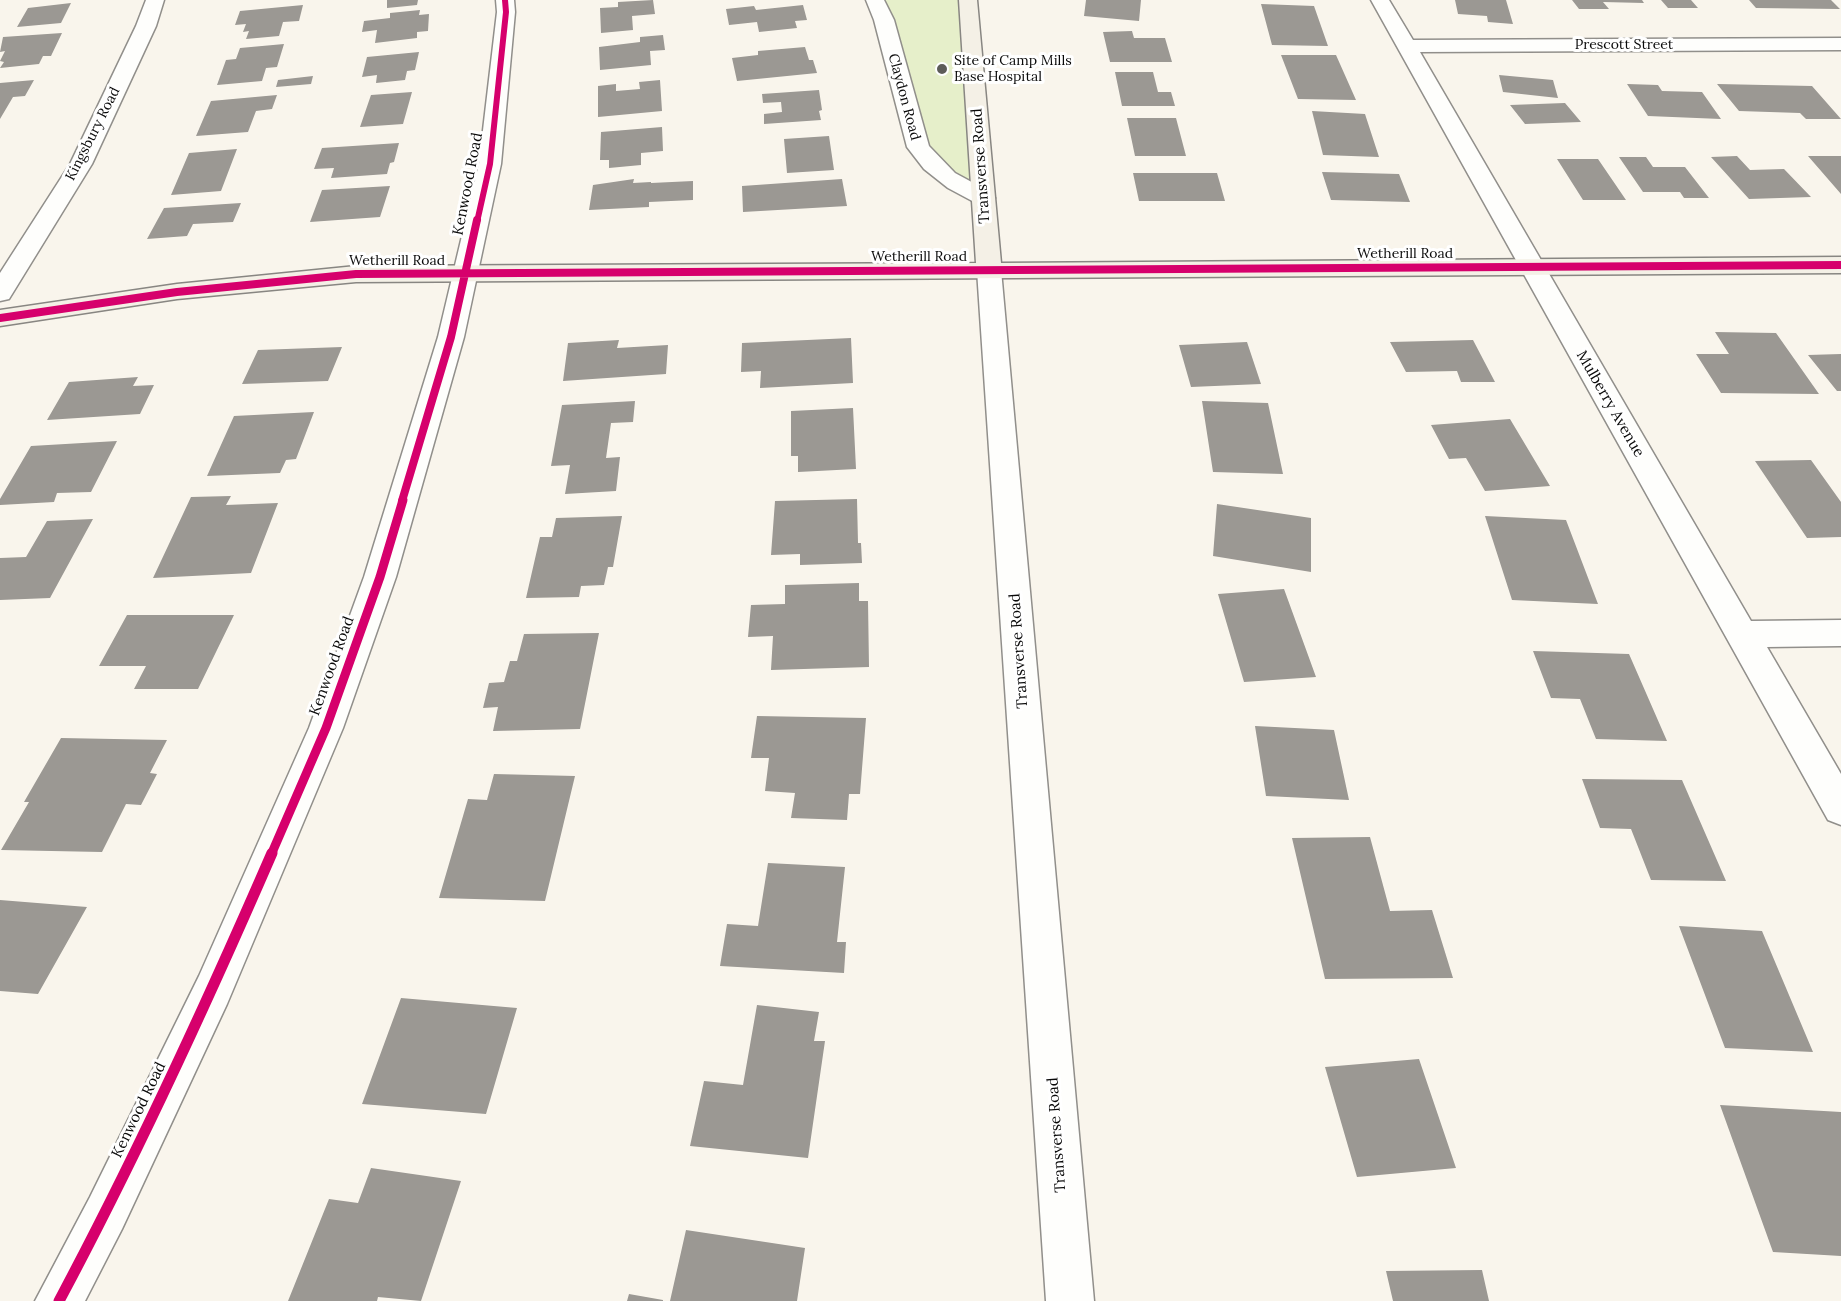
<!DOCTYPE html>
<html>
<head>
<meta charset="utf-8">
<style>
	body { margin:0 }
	canvas { display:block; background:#f9f5ec }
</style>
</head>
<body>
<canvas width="1841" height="1301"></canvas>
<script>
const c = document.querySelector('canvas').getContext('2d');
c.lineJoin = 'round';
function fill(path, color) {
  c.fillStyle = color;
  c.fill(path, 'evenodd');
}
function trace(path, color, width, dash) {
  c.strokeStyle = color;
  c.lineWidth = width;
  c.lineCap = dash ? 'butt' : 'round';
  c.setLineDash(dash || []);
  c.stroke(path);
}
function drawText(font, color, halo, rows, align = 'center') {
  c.font = font + ' Lora,serif';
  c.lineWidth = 6;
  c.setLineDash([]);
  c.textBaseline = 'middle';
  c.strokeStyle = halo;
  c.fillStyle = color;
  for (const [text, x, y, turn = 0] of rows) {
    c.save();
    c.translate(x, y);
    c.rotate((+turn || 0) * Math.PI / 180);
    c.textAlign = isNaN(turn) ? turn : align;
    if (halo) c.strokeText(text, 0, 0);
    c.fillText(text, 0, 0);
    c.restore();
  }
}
const green = new Path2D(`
	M875 0H967L983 198 930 165Z`);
const building = new Path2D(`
	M387 0H418L417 5 387 8Z
	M653 0 655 14 632 16 633 30 601 33 600 8 618 7V2Z
	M1086 0H1141L1139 21 1084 16Z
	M1455 0H1506L1513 24 1488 22 1487 16 1458 14Z
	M1572 0H1642L1644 3 1603 2 1609 9H1579Z
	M1661 0H1691L1698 8H1668Z
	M1749 0H1831L1840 9 1756 8Z
	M71 3 61 23 17 27 28 8Z
	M1261 4 1314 6 1328 46 1272 45Z
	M303 5 299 21 283 22 279 36 246 39 249 31 243 32 246 24 235 25 240 11Z
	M803 5 807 20 795 21 797 28 759 32 757 22 729 25 726 9 754 6 756 10Z
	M420 10 419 15 429 14 428 31 417 32V38L375 43 377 30 362 32 364 21 390 18V13Z
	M1132 31 1134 38H1165L1172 62H1110L1103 32Z
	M62 33 51 56H43L39 64 0 68 4 62 0 61 5 51 0 52 3 37Z
	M663 35 665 50 650 51 651 65 600 70 599 47 640 42V37Z
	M284 44 277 67 266 68 262 81 217 85 226 60 236 59 240 48Z
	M805 47 809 60H813L817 73 737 81 732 58 758 55V51Z
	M419 52 415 70 407 71 405 80 376 83 377 75 362 77 367 57Z
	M1281 55H1336L1356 100 1298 99Z
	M1115 72H1153L1158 92H1171L1175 106H1122Z
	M1499 75 1553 80 1558 98 1503 92Z
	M313 76 311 84 276 87 278 80Z
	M34 80 25 96 13 97 0 119V83Z
	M660 80 662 111 598 117V86L616 84V91L640 89 639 82Z
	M1627 84 1658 85 1662 91 1702 92 1721 119 1648 116Z
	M1717 84 1812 86 1841 119H1806L1800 113 1739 111Z
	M819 90 822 110 819 111 821 120 764 124V114L782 112 781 102 763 103 762 94Z
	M412 92 403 124 360 127 371 95Z
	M277 95 272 109 256 111 248 132 196 136 211 101Z
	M1565 103 1581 122 1525 124 1510 105Z
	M1312 111 1365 114 1379 157 1323 155Z
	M1127 118H1176L1186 156H1135Z
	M662 127 663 151 641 153V165L609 168V160H600L601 132Z
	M829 136 834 170 787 173 784 139Z
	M399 143 394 162 390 163 387 174 331 178 334 168 314 169 322 148Z
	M237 149 221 191 171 195 189 153Z
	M1737 156 1750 170 1784 169 1811 197 1749 199 1711 157Z
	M1808 156H1841V194Z
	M1619 157H1646L1653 167H1685L1709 198H1684L1680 192H1643Z
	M1557 159H1598L1626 200H1583Z
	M1322 172 1399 174 1410 202 1331 200Z
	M1133 173H1217L1225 201H1139Z
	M634 179 633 183 651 182V183L693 181V200L649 202V207L589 210 593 185Z
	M842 179 847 206 743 212 742 186Z
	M390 186 380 217 310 222 322 190Z
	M241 203 233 222 193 224 187 236 147 239 164 208Z
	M1715 332 1776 333 1819 394 1721 393 1696 354H1729Z
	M851 338 853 383 760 388 761 371 741 372 742 343Z
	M619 340 617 348 668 345 666 374 563 381 568 343Z
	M1473 340 1495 382H1461L1457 371 1406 372 1390 342Z
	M1247 342 1261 384 1191 387 1179 345Z
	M342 347 328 381 242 384 258 350Z
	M1841 354V391H1837L1808 355Z
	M138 377 133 386 154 385 140 414 47 420 69 382Z
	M635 401 633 422 611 423 606 458 620 457 616 491 565 494 570 465 551 466 562 405Z
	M1202 401 1268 403 1283 474 1213 472Z
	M853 408 856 469 798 472V456H791V411Z
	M314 412 296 459 286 460 280 473 207 476 234 416Z
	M1510 419 1550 486 1485 491 1466 458 1449 459 1431 425Z
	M117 441 91 492 57 493 54 502 0 505V499L31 446Z
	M1811 460 1841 502V537L1807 538 1755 461Z
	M231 496 226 505 278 503 251 573 153 578 191 497Z
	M857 499 858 543H861L862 563 800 565V554L771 555 775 501Z
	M1217 504 1311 518V572L1213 556Z
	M622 516 613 567H608L604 585 581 586 579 597 526 598 540 537H552L556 518Z
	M1485 516 1566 520 1598 604 1512 600Z
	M93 519 50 598 0 600V558L26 557 47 521Z
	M859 583V601H868L869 667 771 670 773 636 748 637 751 605 785 604V585Z
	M1284 589 1316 677 1244 682 1218 594Z
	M127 615H234L198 689H134L146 666H99Z
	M599 633 580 729 493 731 498 707 483 708 489 683 504 682 510 661H517L524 634Z
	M1533 651 1629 654 1667 741 1596 739 1580 699 1551 698Z
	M757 716 866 718 860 794H849L847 820 791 818 795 793 765 791 769 758H751Z
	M1255 726 1334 730 1349 800 1266 796Z
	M61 738 167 740 150 773 157 774 141 805 126 804 102 852 1 850 29 802H24Z
	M494 774 575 776 545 901 439 898 468 799 487 800Z
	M1582 779 1682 780 1726 881 1651 880 1631 829 1600 828Z
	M1370 837 1390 911 1432 910 1453 978 1325 979 1292 838Z
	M768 863 845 867 837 942H846L844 973 720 966 727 924 758 926Z
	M0 900 87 907 38 994 0 991Z
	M1679 926 1762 931 1813 1052 1725 1048Z
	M401 998 517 1008 486 1114 362 1104Z
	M757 1005 819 1012 814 1041H825L808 1158 690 1146 704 1081 743 1085Z
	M1419 1059 1456 1168 1357 1177 1325 1067Z
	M1720 1105 1841 1112V1256L1773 1252Z
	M371 1168 461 1181 421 1301 378 1297 377 1301H288L329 1199 358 1203Z
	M686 1230 805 1248 797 1301H670Z
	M1482 1270 1489 1301H1393L1386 1271Z
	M629 1294 663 1300V1301H627Z`);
const street = new Path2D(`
	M146 0H164L156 26 92 164 9 299 0 301V273L70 164 136 26Z
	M496 0H514L515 12 501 164 464 337 396 577 343 728 227 1004 122 1229 85 1301H35L90 1197 199 976 309 728 364 577 438 337 479 164 497 12Z
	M866 0H884L894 20 929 146 955 173 992 193 995 198 992 203 984 205 976 203 948 188 924 169 907 147 874 20Z
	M1371 0H1389L1413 40 1841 38V50L1420 52 1751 621 1841 620V646L1767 647 1841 774V825L1828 820Z
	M989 262 998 265 1001 270 1094 1301H1046L977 270 980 265Z`);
const secondary = new Path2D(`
	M959 0H977L1001 263 1841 257V273L356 282 177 299 0 326V310L177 284 356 266 976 263Z`);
const cyclewayFar3 = new Path2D(`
	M477 222 490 164 506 12 505 0`);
const cyclewayFar2 = new Path2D(`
	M0 318 177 292 356 274 1841 265
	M402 501 451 337 477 220`);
const cyclewayFar1 = new Path2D(`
	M271 855 326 728 380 577 403 500`);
const cycleway = new Path2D(`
	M59 1301C137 1155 206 1005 272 853`);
const markers = [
	[942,69,6,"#5d5c58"]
];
const farStreetnames = [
	["Prescott Street",1624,45],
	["Claydon Road",904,97,75],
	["Kingsbury Road",93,134,-63],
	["Wetherill Road",1405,254],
	["Wetherill Road",919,257],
	["Wetherill Road",397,261]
];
const farPoinames = [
	["Site of Camp Mills",954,61],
	["Base Hospital",954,77]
];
const streetNames = [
	["Transverse Road",981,166,-94],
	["Kenwood Road",468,184,-79],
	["Mulberry Avenue",1610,404,60],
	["Transverse Road",1019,651,-94],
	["Kenwood Road",332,666,-70],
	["Kenwood Road",139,1110,-64],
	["Transverse Road",1057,1135,-94]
];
fill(green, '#e6efca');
fill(building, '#9b9893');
trace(street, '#918f8b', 3);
trace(secondary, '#888682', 3);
fill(street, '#fefefc');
fill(secondary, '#f4f0e6');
trace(cyclewayFar3, '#d6006c', 6);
trace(cyclewayFar2, '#d6006c', 8);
trace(cyclewayFar1, '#d6006c', 9);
trace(cycleway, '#d6006c', 11);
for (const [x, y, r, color] of markers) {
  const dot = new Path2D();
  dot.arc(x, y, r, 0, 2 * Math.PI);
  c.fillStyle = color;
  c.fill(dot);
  trace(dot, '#fff', 2);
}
drawText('14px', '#090909', '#fff', farStreetnames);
drawText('14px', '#090909', '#fff', farPoinames, 'left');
drawText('15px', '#090909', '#fff', streetNames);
</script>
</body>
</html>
